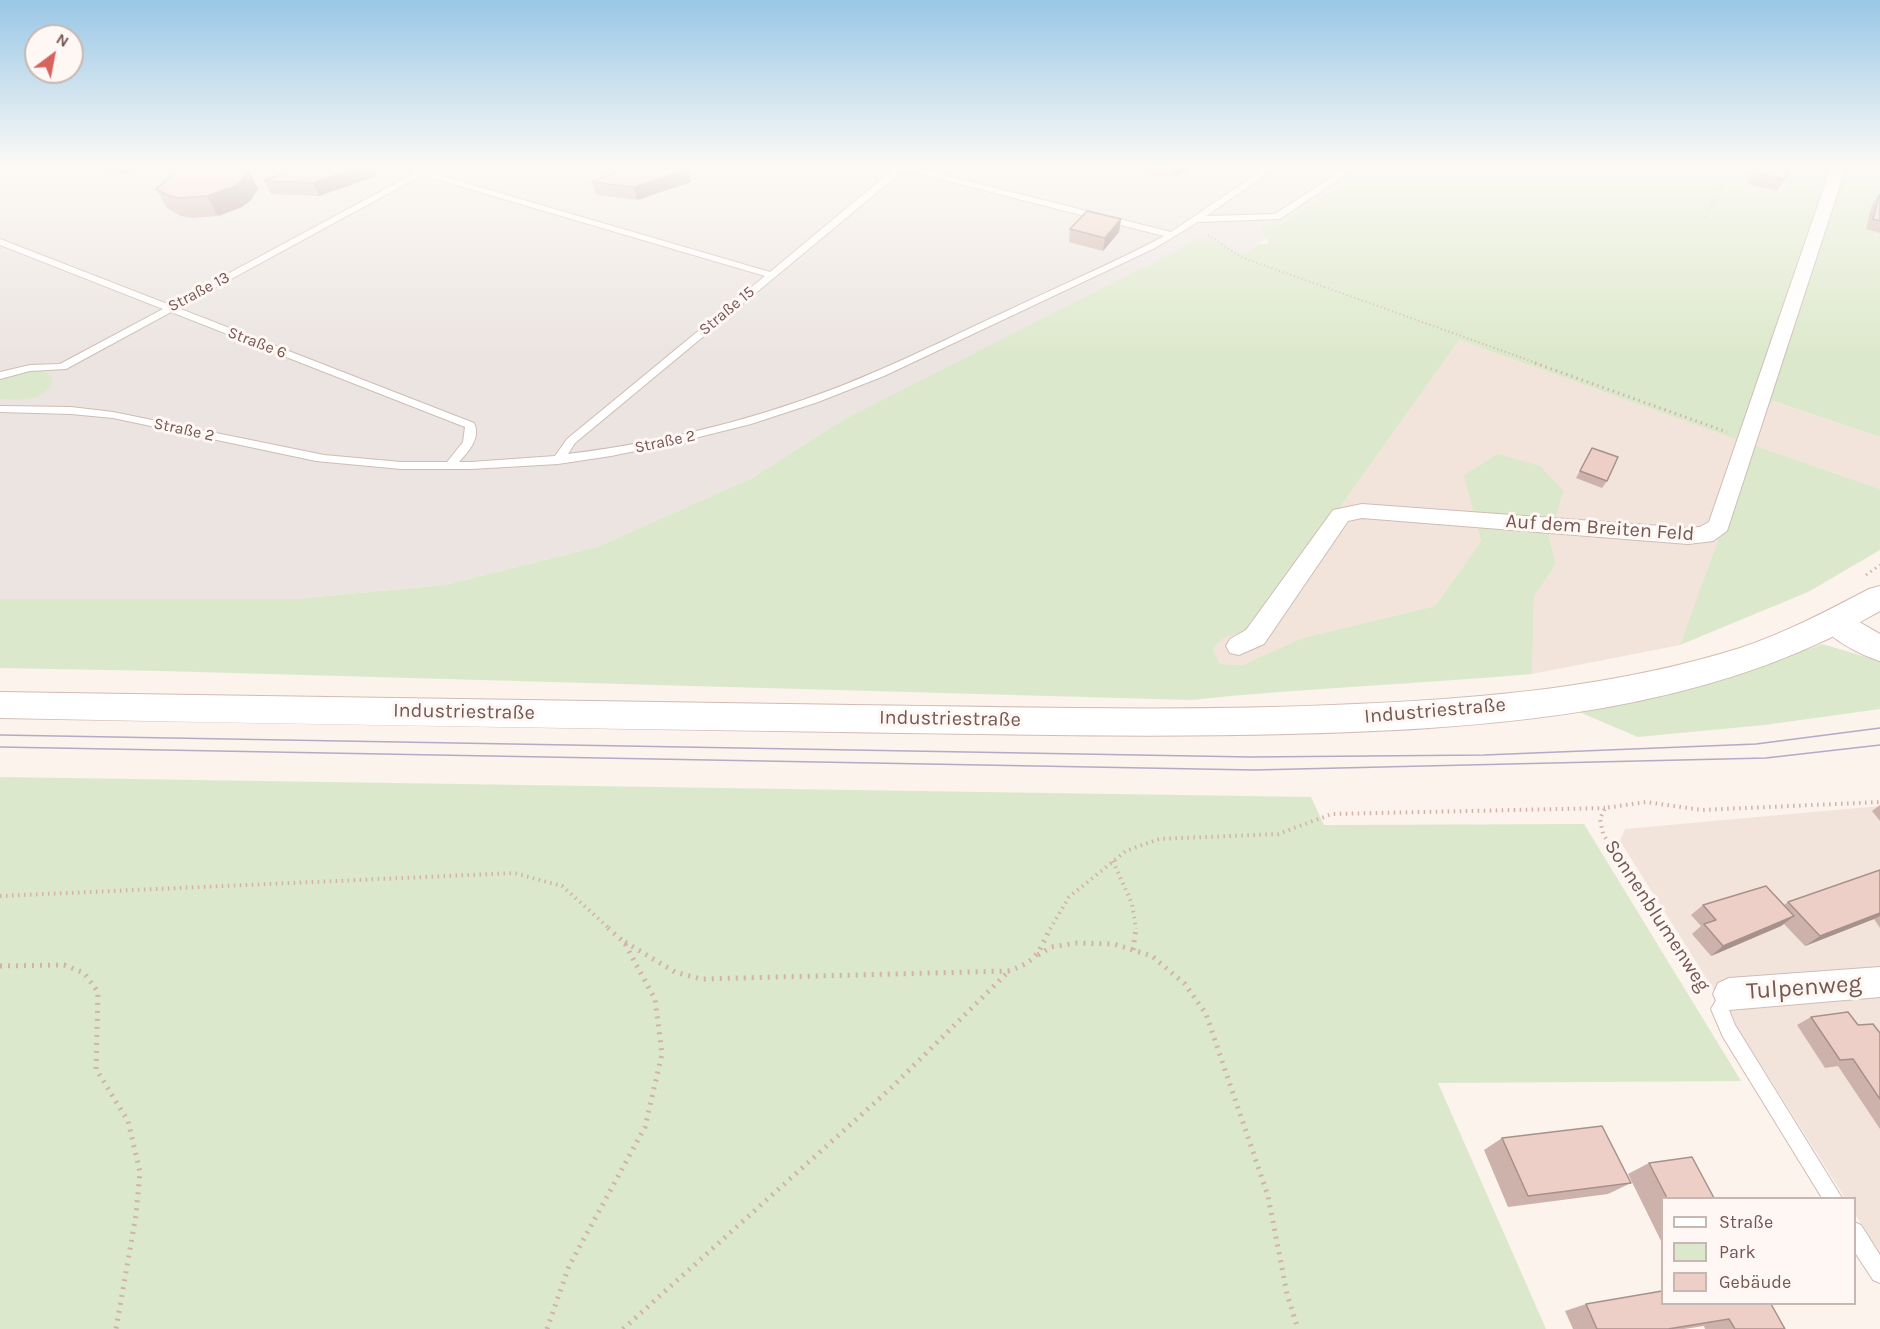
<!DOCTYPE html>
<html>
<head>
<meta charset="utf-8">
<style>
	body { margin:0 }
	#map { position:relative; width:1880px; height:1329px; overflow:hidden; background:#fbf3ec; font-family:Karla,sans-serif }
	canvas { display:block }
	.legend { position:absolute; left:1661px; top:1197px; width:195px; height:108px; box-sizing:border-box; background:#fef7f3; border:2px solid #c7b7b2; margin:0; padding:8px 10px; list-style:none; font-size:18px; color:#755751 }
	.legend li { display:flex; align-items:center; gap:12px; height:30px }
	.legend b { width:30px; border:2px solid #c7b7b2 }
	.north { position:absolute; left:24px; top:24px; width:60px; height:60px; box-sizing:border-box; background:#fef7f3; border:2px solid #c7b7b2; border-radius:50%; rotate:32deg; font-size:16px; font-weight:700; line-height:24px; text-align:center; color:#755751 }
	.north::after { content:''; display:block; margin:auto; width:21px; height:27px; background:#d8635e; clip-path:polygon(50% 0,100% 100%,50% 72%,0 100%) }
</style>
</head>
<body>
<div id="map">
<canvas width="1880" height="1329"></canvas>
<ul class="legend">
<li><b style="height:8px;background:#fff"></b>Straße</li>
<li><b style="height:16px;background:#dce8cb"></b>Park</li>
<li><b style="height:16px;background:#eecfc7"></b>Gebäude</li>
</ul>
<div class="north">N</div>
</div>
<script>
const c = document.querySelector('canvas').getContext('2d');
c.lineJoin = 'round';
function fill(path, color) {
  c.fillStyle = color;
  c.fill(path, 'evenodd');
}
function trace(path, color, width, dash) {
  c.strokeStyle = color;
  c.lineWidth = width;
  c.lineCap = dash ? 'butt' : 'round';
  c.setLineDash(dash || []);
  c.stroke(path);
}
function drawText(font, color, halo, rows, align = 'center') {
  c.font = font + ' Karla,sans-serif';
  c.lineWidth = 6;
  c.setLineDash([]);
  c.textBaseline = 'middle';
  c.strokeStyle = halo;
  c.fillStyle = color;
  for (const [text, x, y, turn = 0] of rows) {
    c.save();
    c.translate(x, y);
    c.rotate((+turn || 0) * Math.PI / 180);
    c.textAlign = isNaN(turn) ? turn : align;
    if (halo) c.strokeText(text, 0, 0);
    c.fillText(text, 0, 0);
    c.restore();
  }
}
const residential = new Path2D(`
	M1459 340 1743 442 1772 401 1880 437V489L1764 449 1715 553 1680 645 1532 674 1534 597 1556 564 1549 538 1564 491 1465 475 1481 541 1435 606 1302 638 1242 665 1220 664 1213 649 1219 640 1232 634 1251 632Z
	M1880 806V1254L1855 1214 1854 1198H1845L1620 841 1625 829Z`);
const industrial = new Path2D(`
	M0 167H1367L1280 224 1260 244 1243 254 951 367 843 420 752 478 597 547 445 585 294 599 57 600 0 599Z`);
const green = new Path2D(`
	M1367 167H1880V437L1773 401 1743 442 1459 340 1251 632C1234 634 1223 634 1213 649L1220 664 1242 665 1302 638 1435 606 1481 541 1464 475 1498 454 1540 466 1564 491 1549 538 1556 564 1534 597 1532 674C1418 684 1304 688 1191 700L162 671 0 668V599H294L445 585 597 547 752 478 843 420 1204 237 1243 254 1260 244H1269L1261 226 1280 224Z
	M33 371 45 372 52 377V384C37 403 23 399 0 399V380Z
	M1753 445 1880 489V550L1808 592 1680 645Z
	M1822 644 1880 661V709L1764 725 1638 737 1572 709C1658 692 1740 675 1822 644Z
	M0 777 1311 797 1324 825 1584 824 1741 1081 1438 1083 1546 1329H0Z`);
const pathFar3 = new Path2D(`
	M1705 217 1730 167
	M1208 235 1241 257 1539 364`);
const pathFar2 = new Path2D(`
	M1535 363 1727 432
	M1866 575 1880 565`);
const pathFar1 = new Path2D(`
	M1113 861 1132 904 1136 929
	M0 896 514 873 562 886 610 929
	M1050 929 1069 897 1126 851 1159 839 1278 834 1332 814 1605 808
	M1665 929 1603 834 1600 819 1605 808 1646 802 1702 810 1880 802`);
const path = new Path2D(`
	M1664 928 1704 989
	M625 942 675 972 701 979 1008 971C1036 962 1039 953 1050 928
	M1133 950 1136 928
	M1038 955 1051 947 1077 943 1114 944 1152 956 1185 984 1206 1014 1268 1196 1287 1294 1298 1329
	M0 966 64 965 84 973 98 992 96 1069 128 1121 140 1172 136 1215 116 1329
	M547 1329 569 1266 645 1127 662 1054 655 999 624 942 608 928
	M623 1329 890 1089 1009 971`);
const service = new Path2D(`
	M400 167 421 169 435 167 428 172 770 272 896 167H911L1171 232 1267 167H1277L1206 216 1275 214 1347 167H1357L1280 219 1198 222 1155 248 884 376 818 402 751 424 683 441 611 456 558 464 471 469H401L316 461 113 418 71 414 0 412V406L71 407 113 412 324 455 401 462H447L463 442 465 427 171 312 66 369 30 371 0 379V372L30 365 60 364 163 309 0 245V239L170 305 415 173ZM904 170 1164 236C1114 263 1061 285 1009 310 965 330 922 352 877 371 779 414 674 441 568 454L575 443ZM422 175 765 276 567 439 555 456 471 462H459C469 451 481 438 474 423L178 308Z
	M1729 986 1735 988 1738 994 1729 1010 1735 1025 1842 1198H1822L1723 1037 1711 1009 1723 988Z
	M1854 1222 1861 1225 1880 1255V1283L1873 1280 1854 1251Z`);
const minor = new Path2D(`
	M1831 167H1846L1727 531 1713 541 1688 544 1362 518 1348 521 1264 644 1239 655 1230 653 1226 646 1230 639 1246 630 1333 510 1362 504 1688 528 1700 527 1709 522Z
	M1880 967V997L1729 1010 1718 1005 1713 994 1718 983 1729 978Z`);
const tertiary = new Path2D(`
	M1836 611 1847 615 1880 634V661C1863 656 1829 639 1820 623L1825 615Z`);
const secondary = new Path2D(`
	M1880 586V611C1863 620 1847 630 1830 638 1663 718 1470 729 1288 734 1139 738 989 734 840 732 560 728 280 724 0 718V692C284 696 569 701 853 705 1021 707 1189 712 1356 704 1485 698 1616 687 1740 648 1785 633 1827 611 1869 589Z`);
const tram = new Path2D(`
	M0 735 1251 757 1484 755 1756 744 1880 728
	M0 747 1254 770 1766 758 1880 745`);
const wall = new Path2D(`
	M83 167H151L122 174H106L93 172Z
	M297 167H374L377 176 319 196 271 194 264 181Z
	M1135 167H1195L1174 177 1147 174Z
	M1754 167H1789L1784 180 1777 191 1747 184Z
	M248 169 258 189 250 201 242 207 218 216 191 218 181 216 167 208 156 189Z
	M592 182H691L637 200 596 195Z
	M1879 195H1880V233L1866 229 1872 205Z
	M1121 219 1119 232 1103 251 1069 242 1070 229Z
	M1592 448 1607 481 1602 488 1576 478Z
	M1880 805V821L1872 811Z
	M1880 870V928L1874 919 1805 946 1784 924 1781 926 1711 956 1692 934 1701 926 1691 915 1703 905H1784L1788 902Z
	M1811 1017 1858 1025 1880 1033V1129L1838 1066 1825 1068 1797 1025Z
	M1502 1138 1631 1183 1608 1194 1508 1207 1484 1150Z
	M1649 1163 1714 1198H1662V1243L1628 1174Z
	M1662 1291 1785 1329H1705L1704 1326 1684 1329H1573L1565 1311 1586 1304Z`);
const shadedWall = new Path2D(`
	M118 167H151L122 174Z
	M359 167H374L377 176 319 196 313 183Z
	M1175 167H1195L1174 177Z
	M248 169 258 189 250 201 242 207 218 216 207 196Z
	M689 169 691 182 637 200 634 187Z
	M1121 219 1119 232 1103 251 1105 238Z
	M1880 913V916L1874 919 1805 946 1820 936Z
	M1794 916 1781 926 1711 956 1723 946Z`);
const building = new Path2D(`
	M181 167H242L248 169 240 182 232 187 207 196 180 198 170 196 156 189Z
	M297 167H359L313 183 264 181Z
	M628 167H650L689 169 634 187 592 182Z
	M1756 167H1789L1784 180 1754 172Z
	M1879 195H1880V221L1873 219Z
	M1087 211 1121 219 1105 238 1070 229Z
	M1592 448 1618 457 1607 481 1580 471Z
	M1880 870V913L1820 936 1788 902Z
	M1766 886 1794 916 1723 946 1704 924 1716 920 1703 905Z
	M1848 1012 1858 1025 1873 1024 1880 1033V1099L1853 1059 1840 1060 1811 1017Z
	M1602 1126 1631 1183 1528 1196 1502 1138Z
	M1692 1157 1714 1198H1667L1649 1163Z
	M1662 1291V1304H1771L1785 1329H1735L1729 1319 1668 1329H1597L1586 1304Z`);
const farStreetnames = [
	["Straße 13",199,292,-28],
	["Straße 15",727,311,-40],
	["Straße 6",257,343,21],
	["Straße 2",184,430,12],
	["Straße 2",665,442,-12]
];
const streetNames = [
	["Auf dem Breiten Feld",1600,528,4],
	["Industriestraße",1435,711,-5],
	["Industriestraße",464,712,1],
	["Industriestraße",950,719,1],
	["Sonnenblumenweg",1657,916,57]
];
const nearStreetnames = [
	["Tulpenweg",1804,988,-4]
];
fill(residential, '#f2e4db');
fill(industrial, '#ebe4e1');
fill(green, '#dce8cb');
trace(service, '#cfbcb5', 2);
trace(minor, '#cfbcb5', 2);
trace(tertiary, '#cfbcb5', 2);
trace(secondary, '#d2bbb3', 2);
trace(pathFar3, '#d3b2a9', 2, [1, 3]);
trace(pathFar2, '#d3b2a9', 3, [1.5, 4]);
trace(pathFar1, '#d3b2a9', 4, [1.5, 4.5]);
trace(path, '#d3b2a9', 5, [2, 6]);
fill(service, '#fff');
fill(minor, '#fff');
fill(tertiary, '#fff');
fill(secondary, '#fff');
trace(tram, '#b4aac5', 1.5);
fill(wall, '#cdb2ab');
fill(shadedWall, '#a7918b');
fill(building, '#eecfc7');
trace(building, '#a7918b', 1.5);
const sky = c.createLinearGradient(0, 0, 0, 354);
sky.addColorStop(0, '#99c7e6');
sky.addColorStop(0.47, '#fdfaf6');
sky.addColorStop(1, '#fdfaf600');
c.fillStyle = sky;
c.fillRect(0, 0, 1880, 354);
drawText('16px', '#755751', '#fef7f3', farStreetnames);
drawText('20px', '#755751', '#fef7f3', streetNames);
drawText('24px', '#755751', '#fef7f3', nearStreetnames);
</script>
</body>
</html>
